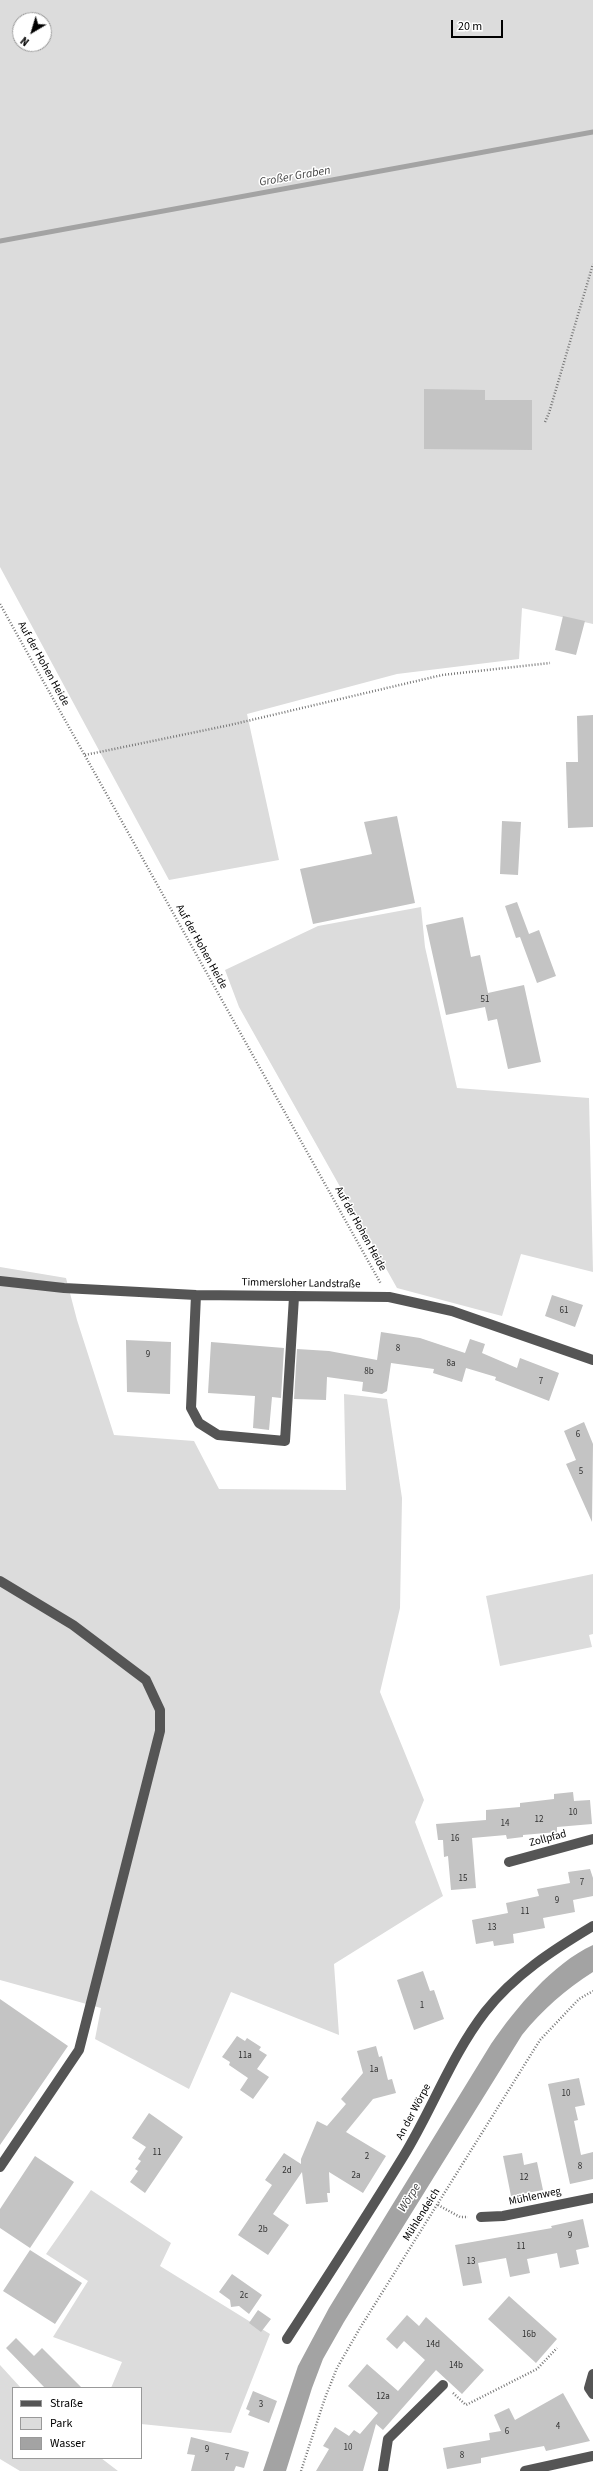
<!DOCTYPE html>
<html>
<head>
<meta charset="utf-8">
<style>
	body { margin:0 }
	#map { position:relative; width:593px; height:2471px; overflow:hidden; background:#fff; font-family:"Source Sans 3",sans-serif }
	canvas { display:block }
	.legend { position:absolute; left:12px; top:2387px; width:130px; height:72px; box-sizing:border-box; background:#fff; border:1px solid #999; margin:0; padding:5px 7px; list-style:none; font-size:12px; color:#000 }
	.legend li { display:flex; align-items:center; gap:8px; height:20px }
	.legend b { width:20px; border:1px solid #999 }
	.north { position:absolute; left:12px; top:12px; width:40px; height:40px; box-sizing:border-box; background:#fff; border:1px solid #999; border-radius:50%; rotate:218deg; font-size:11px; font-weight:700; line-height:16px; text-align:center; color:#000 }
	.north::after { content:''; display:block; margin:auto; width:14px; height:18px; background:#000; clip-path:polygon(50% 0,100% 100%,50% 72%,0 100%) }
	.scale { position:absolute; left:451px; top:20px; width:52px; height:18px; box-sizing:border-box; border:2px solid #000; border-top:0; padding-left:5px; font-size:12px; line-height:14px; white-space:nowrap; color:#000; -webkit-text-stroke:3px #fff; paint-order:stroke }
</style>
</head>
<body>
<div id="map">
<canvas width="593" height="2471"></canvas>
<ul class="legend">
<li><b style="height:5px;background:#555"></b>Straße</li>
<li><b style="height:11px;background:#dcdcdc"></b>Park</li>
<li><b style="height:11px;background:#a3a3a3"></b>Wasser</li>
</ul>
<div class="north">N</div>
<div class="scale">20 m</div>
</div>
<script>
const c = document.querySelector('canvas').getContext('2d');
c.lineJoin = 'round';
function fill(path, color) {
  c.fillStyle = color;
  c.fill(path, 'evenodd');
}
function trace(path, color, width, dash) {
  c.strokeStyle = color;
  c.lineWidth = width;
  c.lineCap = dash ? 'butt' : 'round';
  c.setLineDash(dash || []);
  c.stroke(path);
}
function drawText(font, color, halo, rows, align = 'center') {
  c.font = font + ' "Source Sans 3",sans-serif';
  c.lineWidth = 3;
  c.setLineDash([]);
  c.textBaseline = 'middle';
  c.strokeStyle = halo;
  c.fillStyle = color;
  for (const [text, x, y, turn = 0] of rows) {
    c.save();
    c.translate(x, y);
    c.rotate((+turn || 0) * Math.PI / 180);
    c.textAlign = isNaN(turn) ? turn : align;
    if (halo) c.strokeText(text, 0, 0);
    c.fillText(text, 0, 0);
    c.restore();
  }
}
const green = new Path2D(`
	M0 0H593V624L522 608 519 659 397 674 247 714 279 860 169 880 0 567ZM20 20H44V44H20Z
	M421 907 425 947 457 1088 589 1098 593 1272 521 1254 502 1316 397 1288 239 1007 225 970 318 926Z
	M0 1267 66 1278 77 1320 114 1435 194 1441 219 1489 346 1490 344 1394 387 1399 402 1498 400 1608 380 1692 424 1800 415 1822 443 1896 334 1964 339 2035 231 1992 189 2089 95 2039 101 2008 0 1980Z
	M593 1574V1634L589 1635 592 1647 500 1666 486 1596Z
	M91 2190 171 2243 160 2266 270 2334 231 2433 141 2424V2388H111L122 2362 53 2337 88 2281 46 2254Z
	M0 2365 21 2388H13V2458H101L118 2471H20L0 2459Z`);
const water = new Path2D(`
	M593 1945V1972C565 1990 543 2009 522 2035L344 2322 323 2359 312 2388 286 2471H263L298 2366 329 2308 491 2044C516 2008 552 1964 593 1945Z`);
const stream = new Path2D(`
	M0 241 593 132`);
const building = new Path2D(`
	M424 389 485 390V400H532V450L424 449Z
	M563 616 585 621 576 655 555 650Z
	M593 715V827L568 828 566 762H578L577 716Z
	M397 816 415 903 313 924 300 869 372 854 364 822Z
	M502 821 521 822 518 875 500 874Z
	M517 902 529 934 539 930 556 976 537 983 520 937 516 938 505 906Z
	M463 917 471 957 480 955 488 993 524 985 541 1062 508 1069 497 1019 488 1021 485 1007 446 1015 426 925Z
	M552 1295 583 1305 575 1327 545 1316Z
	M381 1332 420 1338 465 1353 470 1339 485 1344 482 1353 517 1368 520 1358 559 1373 549 1401 495 1380 496 1377 466 1368 462 1382 433 1373 434 1369 391 1363 387 1391 382 1394 362 1391 363 1382 327 1377 326 1400 294 1399 297 1349 329 1351 377 1360Z
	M126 1340 171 1342 170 1394 127 1392Z
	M211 1342 284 1348 281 1398 272 1397 269 1430 253 1428 255 1396 208 1393Z
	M584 1422 593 1444 592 1522 566 1464 576 1460 564 1431Z
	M573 1792 574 1801 590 1800 592 1824 557 1827V1832L523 1835V1837L507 1839 506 1835 472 1838 476 1888 451 1890 448 1856 444 1857 443 1840H438L436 1824 486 1820V1810L520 1807V1803L554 1799V1794Z
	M590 1869 593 1878V1896L573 1900 575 1912 543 1918 545 1928 513 1934 514 1943 494 1946 493 1941 476 1944 472 1920 508 1913 506 1903 539 1896 537 1889 570 1883 568 1872Z
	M423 1971 430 1991 434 1990 444 2019 414 2030 397 1980Z
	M0 1999 68 2046 0 2145Z
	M237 2036 245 2041 247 2038 261 2047 259 2050 267 2055 257 2069 269 2077 253 2099 240 2090 248 2078 229 2065 230 2062 222 2057Z
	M376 2046 379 2057 382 2056 388 2080 392 2079 396 2093 373 2099 346 2132 386 2156 363 2193 329 2172 330 2193H327L328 2202 306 2204 302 2172 273 2214 289 2225 268 2255 238 2235 272 2185 265 2180 284 2153 301 2164V2159L317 2121 327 2126 346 2104 341 2099 363 2073 357 2051Z
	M579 2078 585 2105 575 2107 578 2120 574 2121 581 2155 593 2152V2179L570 2184 548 2084Z
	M149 2113 183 2137 145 2193 130 2182 138 2171 135 2169 141 2161 138 2159 146 2147 132 2138Z
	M522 2153 524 2165 537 2162 543 2190 511 2196 503 2156Z
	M35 2156 74 2182 30 2248 0 2228V2209Z
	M583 2219 589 2247 576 2250 579 2264 560 2268 557 2253 527 2259 530 2273 510 2277 506 2258 478 2263 482 2283 463 2286 455 2245 552 2228 551 2226Z
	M30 2250 82 2283 55 2324 3 2291Z
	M232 2274 262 2295 249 2314 239 2306 231 2307 230 2300 219 2292Z
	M509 2296 557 2339 536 2363 488 2319Z
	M258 2310 271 2319 261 2332 249 2323Z
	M407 2315 419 2326 426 2317 484 2370 462 2394 436 2370 383 2430 376 2424 363 2471H316L329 2449 323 2446 335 2427 349 2436 354 2430 360 2434 378 2413 348 2386 367 2364 398 2391 425 2360 404 2341 397 2349 386 2339Z
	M16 2338 34 2356 42 2348 82 2388H45L6 2348Z
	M253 2391 277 2401 269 2423 248 2415 250 2411 246 2409Z
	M563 2393 590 2441 546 2451 544 2446 481 2458V2463L447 2469 443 2448 490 2440 489 2433 501 2431 494 2415 509 2408 515 2420Z
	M191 2437 249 2452 244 2468 236 2466 234 2471H191L195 2455 187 2454Z`);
const path = new Path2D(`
	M545 422 549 413 593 264
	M0 604 381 1284
	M85 755 230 725 442 675 550 663
	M438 2205 460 2217H468
	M453 2393 466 2405 537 2369 557 2348
	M301 2471 325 2398 337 2368 360 2328 540 2040 579 1999 593 1991`);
const minor = new Path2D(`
	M0 1281 64 1288 196 1295 389 1297 452 1311 593 1360
	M196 1295 191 1408 199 1423 218 1435 285 1441 294 1297
	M0 1581 73 1625 146 1680 160 1710V1731L79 2050 0 2167
	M509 1862 593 1839
	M481 2217 503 2216 593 2198
	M287 2339C326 2279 365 2219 403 2157 432 2110 451 2056 485 2012 514 1975 553 1950 593 1926
	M593 2374 589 2388 593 2394
	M383 2471 388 2439 443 2385
	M525 2471 593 2456`);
const numberNames = [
	["51",485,1000],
	["61",564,1311],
	["8",398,1349],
	["9",148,1355],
	["8a",451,1364],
	["8b",369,1372],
	["7",541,1382],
	["6",578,1435],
	["5",581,1472],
	["10",573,1813],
	["12",539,1820],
	["14",505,1824],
	["16",455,1839],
	["15",463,1879],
	["7",582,1883],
	["9",557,1901],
	["11",525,1912],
	["13",492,1928],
	["1",422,2006],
	["11a",245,2056],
	["1a",374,2070],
	["10",566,2094],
	["11",157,2153],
	["2",367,2157],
	["8",580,2167],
	["2d",287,2171],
	["2a",356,2176],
	["12",524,2178],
	["2b",263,2230],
	["9",570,2236],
	["11",521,2247],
	["13",471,2262],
	["2c",244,2296],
	["16b",529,2335],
	["14d",433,2345],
	["14b",456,2366],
	["12a",383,2397],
	["3",261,2405],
	["4",558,2427],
	["6",507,2432],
	["10",348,2448],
	["9",207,2450],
	["8",462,2456],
	["7",227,2458]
];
const streetNames = [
	["Auf der Hohen Heide",43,664,61],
	["Auf der Hohen Heide",201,947,61],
	["Auf der Hohen Heide",360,1229,61],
	["Timmersloher Landstraße",301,1284,1],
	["Zollpfad",548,1839,-15],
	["An der Wörpe",414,2112,-62],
	["Mühlenweg",535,2197,-12],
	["Mühlendeich",422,2215,-58]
];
const waterNames = [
	["Großer Graben",295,177,-10],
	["Wörpe",410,2198,-58]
];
fill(green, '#dcdcdc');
fill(water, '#a3a3a3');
trace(stream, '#a3a3a3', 5);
fill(building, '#c4c4c4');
trace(path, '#777', 2.5, [1, 2]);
trace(minor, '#555', 10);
drawText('9px', '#313131', null, numberNames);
drawText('11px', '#000', '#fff', streetNames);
drawText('italic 12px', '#444', '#fff', waterNames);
</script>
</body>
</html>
